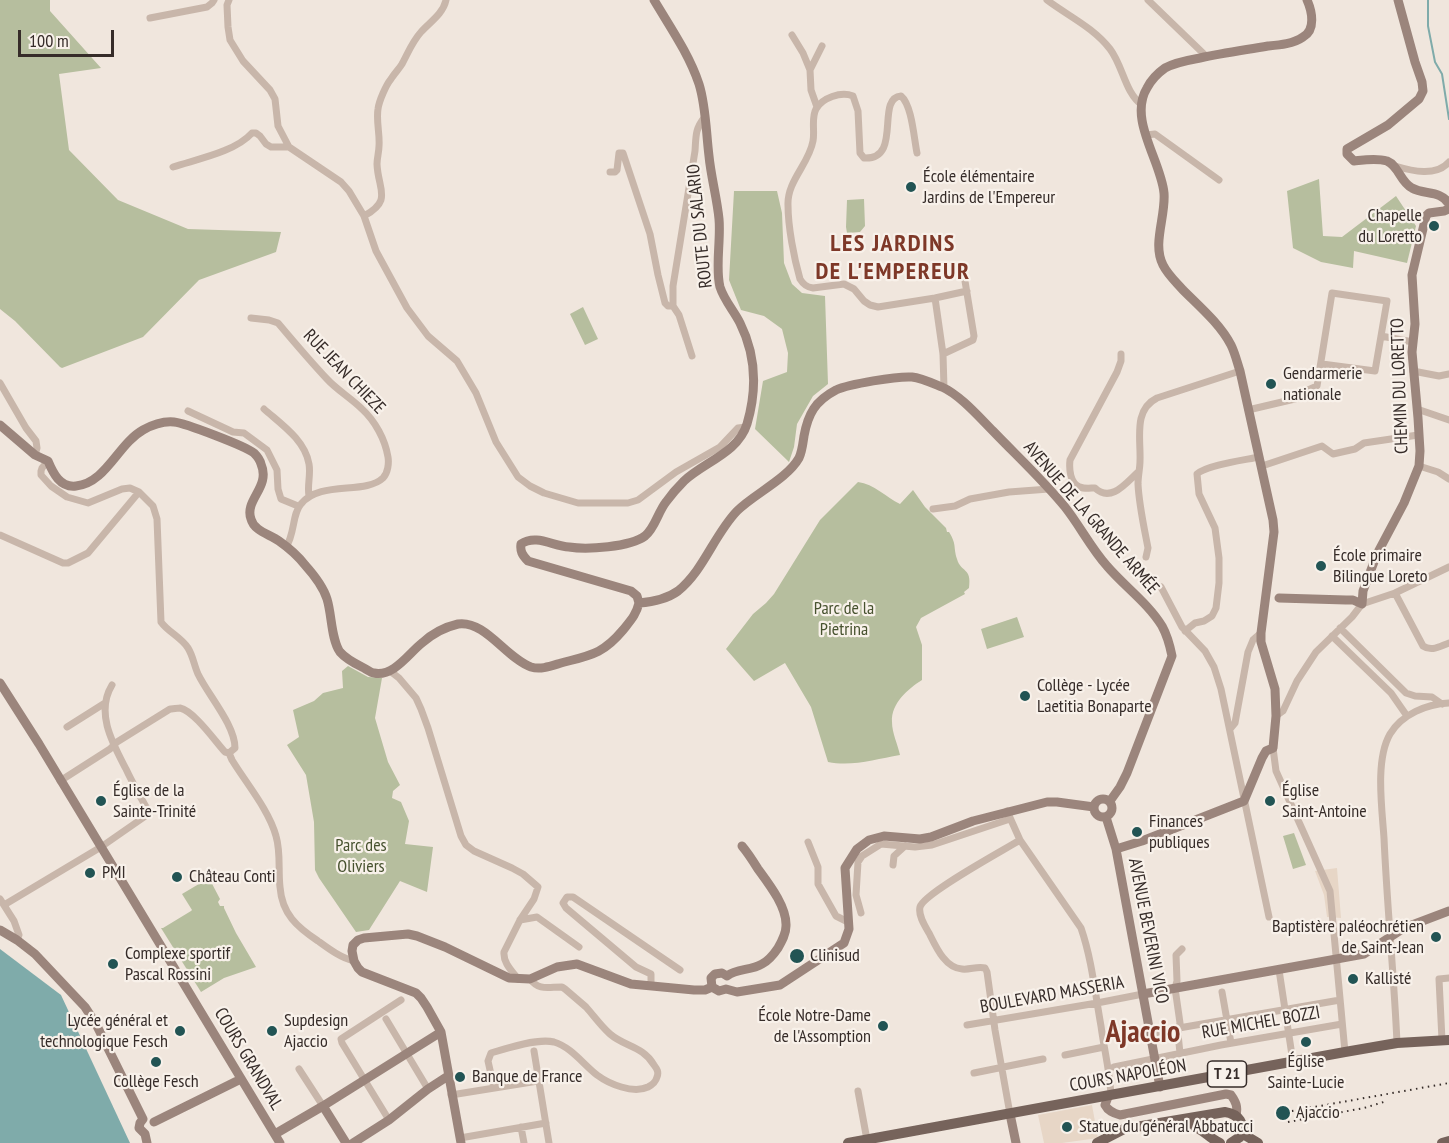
<!DOCTYPE html>
<html>
<head>
<meta charset="utf-8">
<style>
	body { margin:0 }
	#map { position:relative; width:1449px; height:1143px; overflow:hidden; background:#f0e6dd; font-family:"PT Sans Narrow",sans-serif }
	canvas { display:block }
	.scale { position:absolute; left:18px; top:30px; width:96px; height:27px; box-sizing:border-box; border:3px solid #362c29; border-top:0; padding-left:8px; font-size:18px; line-height:21px; white-space:nowrap; color:#362c29; -webkit-text-stroke:4px #f8f1ea; paint-order:stroke }
</style>
</head>
<body>
<div id="map">
<canvas width="1449" height="1143"></canvas>
<div class="scale">100 m</div>
</div>
<script>
const c = document.querySelector('canvas').getContext('2d');
c.lineJoin = 'round';
function fill(path, color) {
  c.fillStyle = color;
  c.fill(path, 'evenodd');
}
function trace(path, color, width, dash) {
  c.strokeStyle = color;
  c.lineWidth = width;
  c.lineCap = dash ? 'butt' : 'round';
  c.setLineDash(dash || []);
  c.stroke(path);
}
function drawText(font, color, halo, rows, align = 'center') {
  c.font = font + ' "PT Sans Narrow",sans-serif';
  c.lineWidth = 4.5;
  c.setLineDash([]);
  c.textBaseline = 'middle';
  c.strokeStyle = halo;
  c.fillStyle = color;
  for (const [text, x, y, turn = 0] of rows) {
    c.save();
    c.translate(x, y);
    c.rotate((+turn || 0) * Math.PI / 180);
    c.textAlign = isNaN(turn) ? turn : align;
    if (halo) c.strokeText(text, 0, 0);
    c.fillText(text, 0, 0);
    c.restore();
  }
}
const green = new Path2D(`
	M0 0H50V11L101 68 59 74 69 150 118 200 188 229 281 232 276 252 199 280 143 337 62 368 60 367 15 321 0 309Z
	M1319 179 1323 236 1342 237 1396 196 1416 226 1407 263 1354 251 1353 268 1321 262 1293 248 1287 191Z
	M734 191H777L782 213 784 263 792 284 802 293 825 296 828 384 813 396 797 424 794 447 789 462 755 429 763 381 787 372 788 353 782 329 764 316 741 310 729 280Z
	M864 199 865 226 860 232 847 233 846 227 847 200Z
	M583 307 598 339 585 345 570 314Z
	M858 482C874 484 886 497 900 504L913 490 925 507 946 528 947 532H949C957 545 953 546 957 559 961 573 972 567 969 588L964 592 965 594 921 618 916 627 922 645V680C908 689 891 703 892 722 892 733 898 745 900 755 876 759 852 767 828 762L811 707 785 663 754 681 726 649 753 614 766 603 774 594 820 520Z
	M1017 617 1024 637 987 649 981 629Z
	M348 666 368 677 382 678 375 718 388 762 400 785 393 791 392 798 401 802 409 821 405 844 433 847 427 892 400 881 369 930 356 932 319 878 315 870 314 822 306 775 287 745 299 737 293 710 314 701 323 693 343 688 342 671Z
	M1294 833 1306 865 1293 869 1283 836Z
	M209 878 220 899 218 902 220 906H224V908L236 933 256 967 224 978 201 992 161 928H163L191 911 192 910 182 894Z`);
const plaza = new Path2D(`
	M1337 868 1341 918 1327 917 1324 895 1315 871Z
	M1092 1105 1098 1138 1062 1143H1044L1038 1115Z`);
const water = new Path2D(`
	M0 949 61 995 130 1143H0Z`);
const stream = new Path2D(`
	M1428 0V26L1435 62 1442 74 1449 119`);
const street = new Path2D(`
	M229 0 227 5 228 27 230 40 243 61 270 90 275 99 278 126 289 147
	M1047 0C1068 16 1093 27 1110 49 1123 66 1125 93 1142 105
	M1148 0 1206 56
	M150 18 207 7 212 3 214 0
	M792 35 803 53 810 70
	M817 107 811 90 810 70 822 46
	M1146 135 1155 134 1219 180
	M917 153C914 139 912 105 901 96 875 98 903 160 864 158L860 153 858 111 853 96C841 91 822 98 816 109 811 118 815 131 813 141 809 164 787 181 788 205 788 227 794 258 800 279 803 284 806 287 813 288L844 284 854 289 864 301 870 305 878 307 935 298 967 291
	M1395 166C1412 171 1436 177 1449 162
	M173 167C197 159 235 152 252 133H256L260 136 266 144 271 147H289L341 182 349 191 364 216 376 251 407 308 428 336 457 361 476 393 496 442 518 477 530 486 544 493 578 503H628L638 500 676 472 720 447 738 428 746 427
	M610 172H615L617 170 619 153H623L650 234 658 275 665 303 668 306H673
	M364 216C393 200 378 190 377 164 377 158 379 152 379 146 380 134 376 121 378 109 379 101 386 85 391 79 394 74 399 69 402 64 408 53 412 42 421 32 430 22 443 14 446 0
	M935 298 943 354 944 388
	M251 318 269 320 278 323C294 342 310 361 327 379 337 390 351 398 362 409 375 421 385 439 388 457 389 463 388 473 383 478 365 495 320 480 301 504 292 514 295 534 286 547
	M1381 336 1413 342
	M943 354 973 340 974 336 964 275
	M1121 354V361L1117 372 1070 460C1069 469 1070 484 1080 487 1084 489 1091 488 1095 488 1111 503 1126 483 1138 472
	M692 356 679 315 673 306V286L695 151C696 137 695 129 704 118
	M1413 371 1439 376 1449 374
	M0 383 26 428 36 441 37 448 35 455
	M264 409C281 424 305 440 309 464 311 475 307 485 309 496
	M1417 409 1449 420
	M1248 410 1299 398 1308 390 1317 386 1332 293 1387 301 1375 371 1322 364
	M188 411 233 432 244 433 267 450 277 470 278 489 281 499 298 506
	M48 461 42 468 41 471V475L51 486 67 497 88 503 122 489 130 488 139 492 153 506 157 519 161 622C168 632 181 637 188 648 193 656 194 665 198 674 208 695 235 725 235 748L229 753
	M1262 466 1322 446 1333 454 1355 449 1364 443 1418 435
	M1419 466 1438 472 1449 479
	M933 509 955 506 970 499 1009 492 1049 489
	M0 535 63 563H68L88 553 139 492
	M1146 557 1148 548C1144 527 1139 505 1138 484 1138 476 1140 468 1140 461 1141 439 1133 410 1157 398L1240 371
	M1161 587 1182 627 1205 651 1214 667 1221 689 1269 917
	M1395 593 1423 646C1432 652 1440 646 1449 643
	M1340 628 1406 693 1415 696 1432 697 1442 704
	M1185 631 1195 623 1204 621 1212 616 1216 608 1219 583V558L1215 528 1199 494 1197 474C1206 465 1245 460 1259 457
	M1332 636 1391 693 1407 716
	M390 671 399 678 416 698 421 709 428 728 461 836 466 845 474 851 512 868 523 874 538 887 534 899 520 920 504 952C503 963 512 971 518 979
	M1276 716 1283 711 1297 681 1316 652 1352 617 1362 604 1395 593 1449 567
	M67 727 105 703
	M1230 729 1235 723 1248 652 1253 640 1261 633
	M1273 748 1276 771 1330 891 1345 1052
	M229 753 232 760C246 783 269 810 276 836 281 853 278 870 280 887 282 914 297 927 318 941 329 949 341 958 354 961
	M60 781 110 749 117 742 170 709C171 709 179 708 180 708 194 711 215 741 225 752L229 753
	M1007 811 1020 840 1081 928C1092 960 1095 993 1101 1026 1104 1049 1110 1072 1111 1096
	M808 842 818 867V884L836 916 848 922
	M893 865 894 856 905 846
	M0 899 14 921 19 935 17 940
	M4 905 101 847 147 815 146 807C139 794 132 782 126 769 113 744 95 713 112 685
	M861 913 856 895 858 862 862 856 881 844 915 847 932 845 1010 819
	M520 920 537 917 579 947
	M1279 970 1293 1062
	M651 986V974L636 967 566 908 563 903 567 897H573L680 970
	M1222 992 1231 1043
	M386 1019 428 1089
	M967 1025 1097 1003 1143 994
	M1151 1034 1179 1028 1340 1000
	M1442 1040 1439 979 1449 978
	M1397 1043C1394 975 1387 906 1384 838 1382 808 1375 760 1390 734 1402 714 1427 704 1449 703
	M534 1051 549 1143
	M1180 1053 1178 1034 1180 1023 1175 988 1177 981 1176 955 1182 949
	M1065 1055 1104 1047
	M1114 1067 1221 1045 1342 1024
	M299 1069 323 1106
	M974 1073 1043 1059
	M494 1088 488 1061 491 1053C507 1048 538 1038 554 1042 571 1047 583 1064 597 1075 609 1084 633 1094 648 1087 652 1085 656 1081 657 1077 659 1072 657 1069 654 1065 643 1046 625 1047 610 1034 601 1026 594 1016 586 1007 579 1001 572 995 565 989L562 987C548 987 539 991 530 979
	M858 1091 867 1140
	M451 1095 538 1081
	M1010 1114 995 1030 987 972 985 968C977 966 970 970 962 969 945 968 936 947 929 933 925 926 918 916 920 907 924 893 1004 850 1020 840
	M389 1120 342 1043 341 1039 401 1000
	M521 1127 524 1143
	M460 1138 546 1123`);
const secondary = new Path2D(`
	M1398 0 1415 62 1422 82 1423 91 1419 99 1388 125 1347 149V154L1354 161C1364 160 1376 158 1387 161 1399 166 1400 182 1412 188 1424 195 1441 190 1449 204
	M0 425 35 455 48 461C53 473 60 488 76 486 106 483 118 444 143 430 152 425 164 421 174 422 185 423 245 446 254 453 257 456 260 460 261 464 271 487 244 500 251 519 254 531 269 534 279 541 289 548 298 556 305 565 314 575 323 586 327 599 332 615 331 639 340 652 346 659 354 663 362 667 366 669 371 673 374 673 394 677 409 653 422 643 432 634 445 627 458 624 485 620 506 658 531 667 541 670 551 666 561 663 591 655 603 654 623 630 631 620 636 615 639 603
	M1279 598 1346 600H1353L1362 604 1363 591 1377 554 1404 503 1419 466 1420 451 1418 418 1412 352 1415 324 1412 275 1426 216 1429 213 1444 211 1449 209
	M639 603C652 602 667 599 678 591 704 570 714 535 737 511 754 494 787 479 799 458 802 452 803 443 804 436 808 414 815 401 836 390 849 384 897 376 912 377 921 378 932 383 942 387 960 395 979 417 993 431 1017 456 1043 480 1065 507 1080 526 1091 548 1107 566 1124 586 1148 603 1162 626 1167 635 1170 646 1172 656L1127 773 1120 787 1110 801
	M639 603 637 596 631 591 528 561C522 555 520 551 521 544 536 534 553 546 569 547 587 550 630 547 645 536 655 528 658 512 666 502 671 495 678 487 684 481 704 462 738 453 747 424 757 390 756 355 740 323 734 311 724 300 720 287 715 268 721 240 719 219 717 198 711 177 709 156 706 132 706 106 699 84 689 54 670 27 654 0
	M0 683 39 744 280 1143
	M1094 808a9 9 0 1 1 18 0a9 9 0 1 1-18 0Z
	M1106 817 1116 849 1160 1087
	M1116 849 1142 841 1244 801 1262 758 1266 751 1273 748 1276 716 1275 689 1261 642V633L1274 532 1273 520 1240 371C1237 362 1235 353 1231 345 1220 324 1200 307 1183 290 1176 282 1168 275 1163 265 1152 244 1166 216 1164 193 1161 161 1128 119 1147 88 1151 80 1158 73 1165 68 1176 62 1189 60 1200 58 1223 53 1245 50 1268 46 1280 45 1293 44 1303 37 1316 30 1312 11 1307 0
	M0 930 17 940 35 954 85 1007 96 1024 143 1119
	M727 976C737 968 751 971 762 964 768 961 774 954 778 948 782 941 786 934 786 926 787 907 769 884 758 869 753 861 748 853 742 846
	M712 987 719 991 726 989 737 992 780 985 844 943 849 929 845 868 857 849 869 840 884 836 920 839 931 837 973 821 1047 802H1057L1094 807
	M712 987 711 978 715 974 722 973 727 976
	M1143 994 1364 954 1404 928 1449 911
	M1108 1097 1105 1105C1108 1111 1113 1113 1120 1115L1226 1094 1231 1095C1236 1102 1238 1107 1236 1115
	M323 1106 346 1143
	M1010 1114 1016 1143
	M143 1119 140 1123 139 1128 145 1134 147 1143
	M154 1122 241 1079
	M275 1134 323 1106 441 1032
	M353 1143 389 1120 428 1089 448 1076
	M461 1143 441 1032 427 1007 421 998 416 993 362 972 358 968 354 961 352 951 353 945 358 940 364 938 408 934 417 936 445 947 509 978 530 979 557 967 577 964 631 984 694 990H705L712 987`);
const primary = new Path2D(`
	M1178 1125C1200 1122 1203 1135 1220 1143
	M1243 1134 1258 1143
	M848 1143 1345 1052 1397 1043 1449 1040
	M1097 1143 1124 1129 1225 1112C1238 1114 1247 1124 1240 1137L1231 1143
	M1442 1143 1449 1141`);
const rail = new Path2D(`
	M1286 1112 1449 1083
	M1288 1122 1364 1108 1387 1101`);
const markers = [
	[911,187,6,"#225454"],
	[1434,226,6,"#225454"],
	[1271,384,6,"#225454"],
	[1321,566,6,"#225454"],
	[1025,696,6,"#225454"],
	[101,801,6,"#225454"],
	[1270,801,6,"#225454"],
	[1137,832,6,"#225454"],
	[90,873,6,"#225454"],
	[177,877,6,"#225454"],
	[1436,937,6,"#225454"],
	[797,956,8,"#225454"],
	[113,964,6,"#225454"],
	[1353,979,6,"#225454"],
	[883,1026,6,"#225454"],
	[180,1031,6,"#225454"],
	[272,1031,6,"#225454"],
	[1306,1042,6,"#225454"],
	[156,1062,6,"#225454"],
	[460,1077,6,"#225454"],
	[1283,1113,8,"#225454"],
	[1067,1127,6,"#225454"]
];
const shields = [
	[1227,1074,39]
];
const shieldNames = [
	["T 21",1227,1074]
];
const poiNames = [
	["École élémentaire",923,177],
	["Jardins de l'Empereur",923,198],
	["Chapelle",1422,216,"right"],
	["du Loretto",1422,237,"right"],
	["Gendarmerie",1283,374],
	["nationale",1283,395],
	["École primaire",1333,556],
	["Bilingue Loreto",1333,577],
	["Collège - Lycée",1037,686],
	["Laetitia Bonaparte",1037,707],
	["Église de la",113,791],
	["Sainte-Trinité",113,812],
	["Église",1282,791],
	["Saint-Antoine",1282,812],
	["Finances",1149,822],
	["publiques",1149,843],
	["PMI",102,873],
	["Château Conti",189,877],
	["Baptistère paléochrétien",1424,927,"right"],
	["de Saint-Jean",1424,948,"right"],
	["Complexe sportif",125,954],
	["Pascal Rossini",125,975],
	["Clinisud",810,956],
	["Kallisté",1365,979],
	["École Notre-Dame",871,1016,"right"],
	["de l'Assomption",871,1037,"right"],
	["Lycée général et",168,1021,"right"],
	["technologique Fesch",168,1042,"right"],
	["Supdesign",284,1021],
	["Ajaccio",284,1042],
	["Église",1306,1062,"center"],
	["Sainte-Lucie",1306,1083,"center"],
	["Banque de France",472,1077],
	["Collège Fesch",156,1082,"center"],
	["Ajaccio",1296,1113],
	["Statue du général Abbatucci",1079,1127]
];
const streetNames = [
	["ROUTE DU SALARIO",700,226,-96],
	["RUE JEAN CHIEZE",344,372,46],
	["CHEMIN DU LORETTO",1400,386,-92],
	["AVENUE DE LA GRANDE ARMÉE",1091,518,49],
	["AVENUE BEVERINI VICO",1148,931,79],
	["BOULEVARD MASSERIA",1052,995,-10],
	["RUE MICHEL BOZZI",1261,1023,-10],
	["COURS GRANDVAL",248,1059,59],
	["COURS NAPOLÉON",1128,1076,-10]
];
const parkNames = [
	["Parc de la",844,609],
	["Pietrina",844,630],
	["Parc des",361,846],
	["Oliviers",361,867]
];
const districtNames = [
	["LES JARDINS",893,244],
	["DE L'EMPEREUR",893,272]
];
const townNames = [
	["Ajaccio",1143,1033]
];
fill(green, '#b6be9e');
fill(plaza, '#e7d6c6');
fill(water, '#7fabaa');
trace(stream, '#7fabaa', 2);
trace(street, '#c8b6aa', 7);
trace(secondary, '#9b857c', 9);
trace(primary, '#76635b', 10);
trace(rail, '#362c29', 2, [1.5, 4.5]);
for (const [x, y, r, color] of markers) {
  const dot = new Path2D();
  dot.arc(x, y, r, 0, 2 * Math.PI);
  c.fillStyle = color;
  c.fill(dot);
  trace(dot, '#f8f1ea', 2);
}
for (const [x, y, w] of shields) {
  const box = new Path2D();
  box.roundRect(x - w / 2, y - 13, w, 26, 4.5);
  c.fillStyle = '#f8f1ea';
  c.fill(box);
  trace(box, '#362c29', 1.5);
}
drawText('bold 16px', '#362c29', null, shieldNames);
drawText('18px', '#362c29', '#f8f1ea', poiNames, 'left');
drawText('18px', '#362c29', '#f8f1ea', streetNames);
drawText('18px', '#47522f', '#f8f1ea', parkNames);
c.letterSpacing = '1.5px';
drawText('bold 24px', '#7e3828', '#f8f1ea', districtNames);
c.letterSpacing = '0px';
drawText('bold 30px', '#7e3828', '#f8f1ea', townNames);
</script>
</body>
</html>
